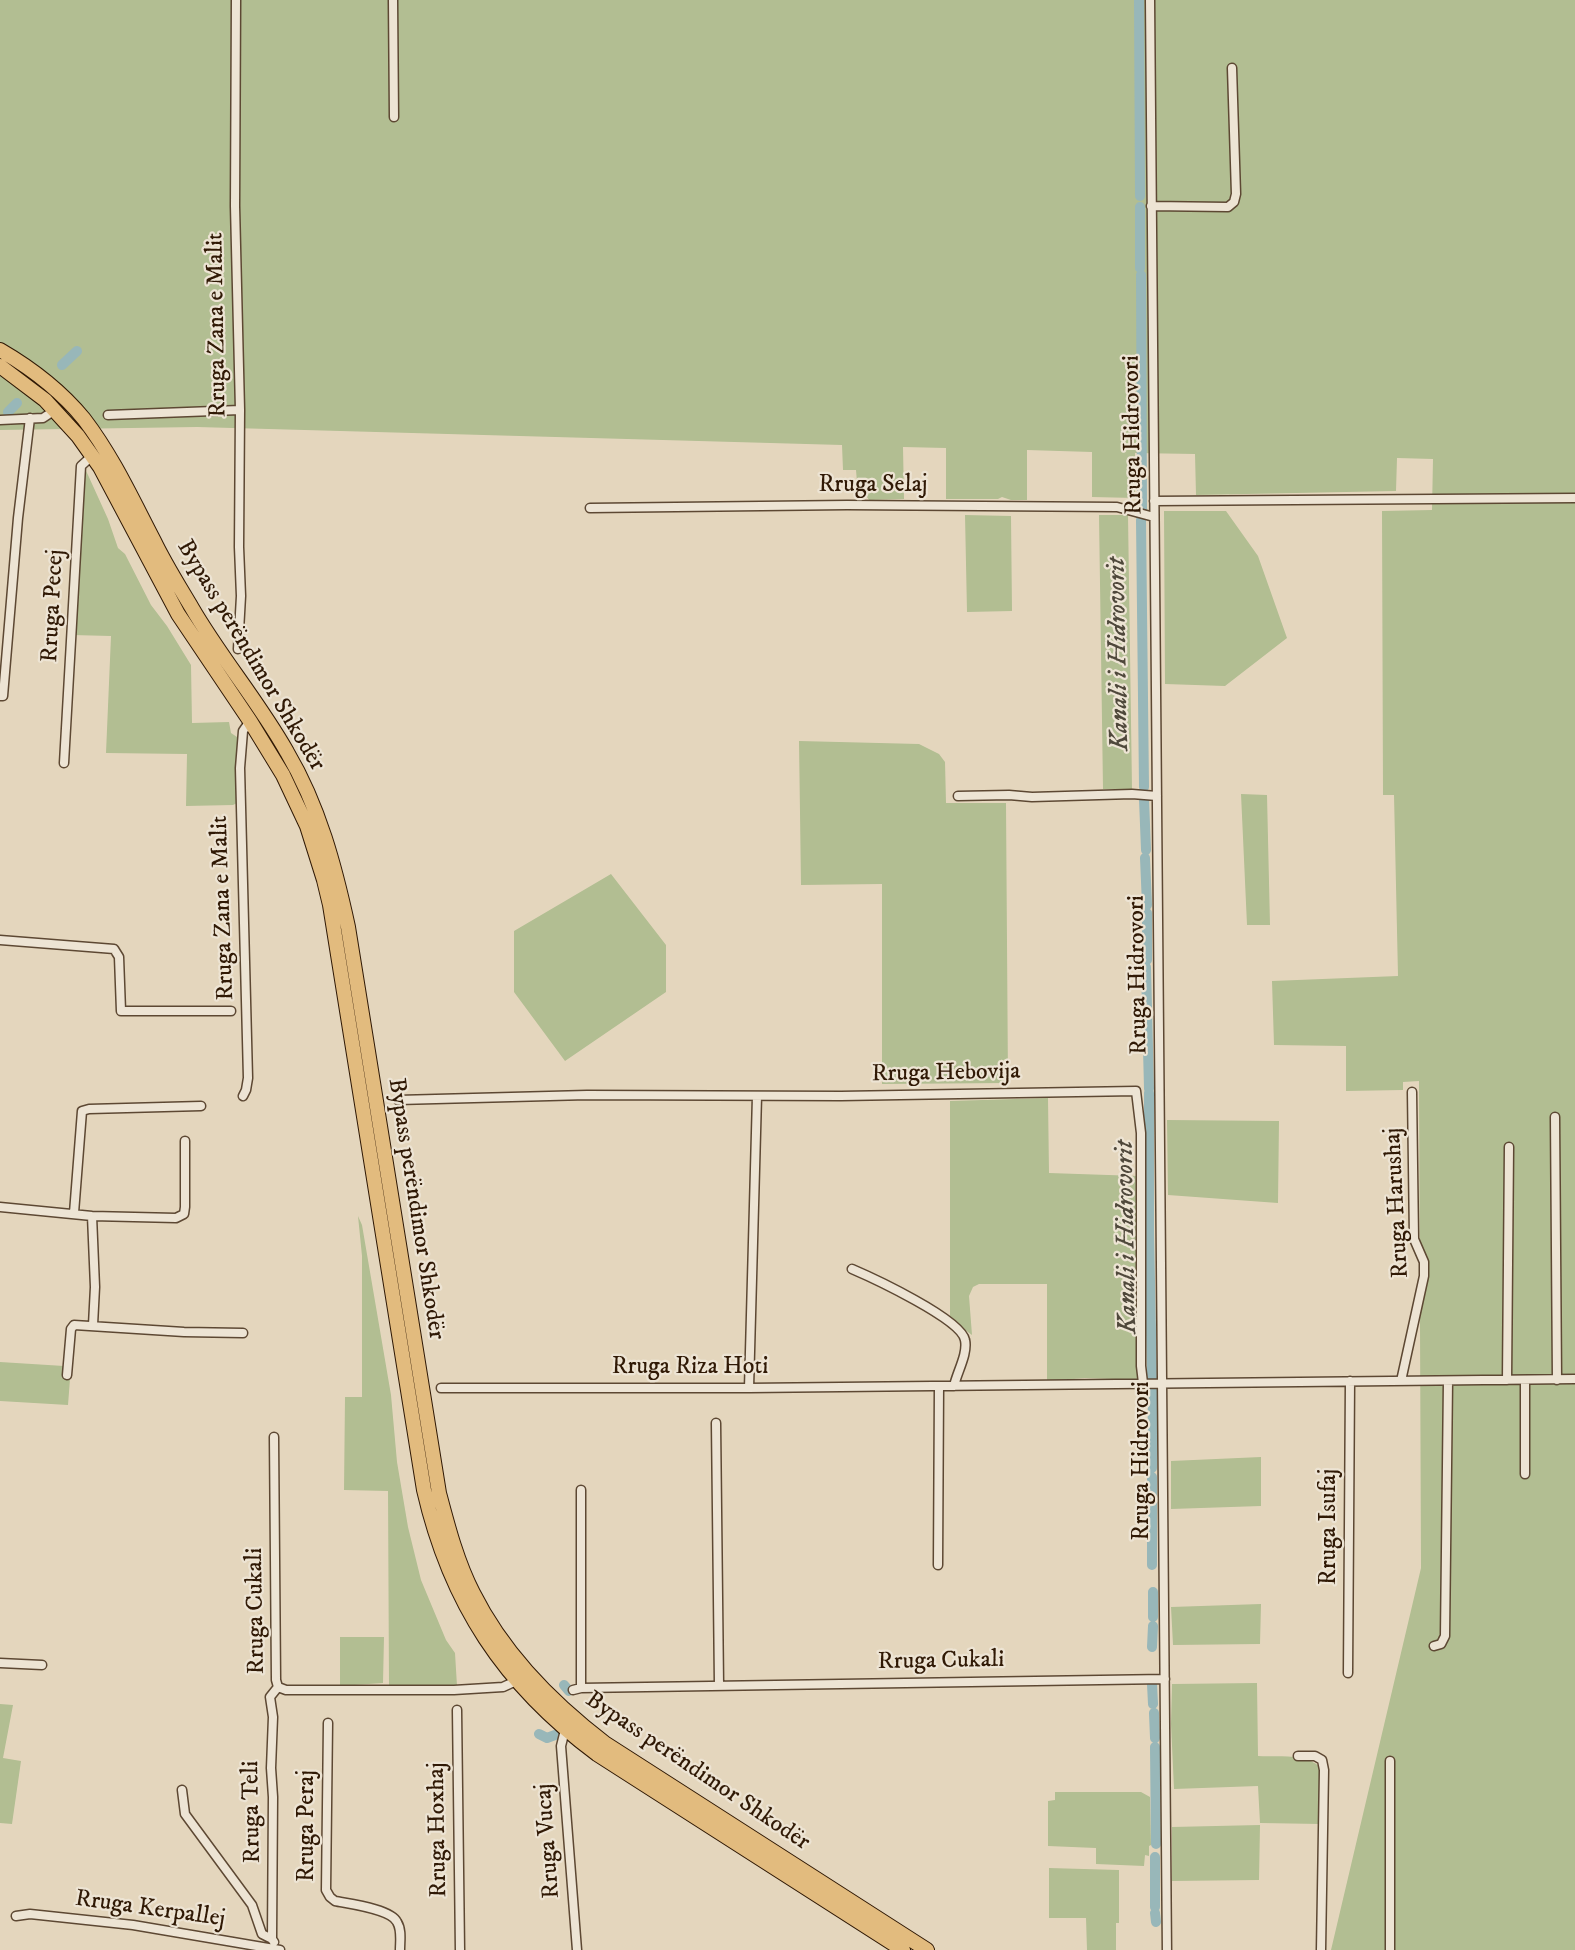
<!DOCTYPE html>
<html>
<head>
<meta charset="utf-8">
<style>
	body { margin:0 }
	canvas { display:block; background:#e4d6bd }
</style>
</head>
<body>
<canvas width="1575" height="1950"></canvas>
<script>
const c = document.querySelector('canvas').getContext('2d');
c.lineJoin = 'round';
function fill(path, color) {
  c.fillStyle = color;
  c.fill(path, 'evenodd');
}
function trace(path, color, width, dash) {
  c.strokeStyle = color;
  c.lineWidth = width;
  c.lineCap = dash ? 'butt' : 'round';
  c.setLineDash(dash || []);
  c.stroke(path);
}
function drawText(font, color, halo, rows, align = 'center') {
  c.font = font + ' "IM FELL DW Pica",serif';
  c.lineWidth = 4.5;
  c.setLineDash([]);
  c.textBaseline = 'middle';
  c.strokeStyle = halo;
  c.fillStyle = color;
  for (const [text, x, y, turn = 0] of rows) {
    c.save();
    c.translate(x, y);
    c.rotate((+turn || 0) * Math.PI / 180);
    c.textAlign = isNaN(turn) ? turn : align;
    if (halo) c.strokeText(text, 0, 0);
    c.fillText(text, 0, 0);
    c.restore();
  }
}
const green = new Path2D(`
	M0 0H1575V1950H1331L1421 1568 1419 1081 1403 1082V1090L1346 1091V1046L1274 1045 1272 981 1398 976 1394 795H1383L1382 511 1432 510 1433 459 1397 458 1396 491 1196 495 1195 454 1135 453V498L1092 497V452L1027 450V500H1011L1002 497 998 499H946V448L903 447 904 499 869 500 857 482 856 470H843L842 445 197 427 0 430Z
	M83 470 86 471 88 475 108 519 118 548 125 554 151 605 167 626 191 665 192 723 229 722 231 733 237 737V803L233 805 186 806 187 754 106 753 111 636 72 635Z
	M1164 511H1226L1258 556 1287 638 1225 686 1165 684Z
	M965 515 1011 516 1012 611 967 612Z
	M1099 515H1128L1132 789H1103Z
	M799 741 919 744 939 754 945 762 946 803H1006L1008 1083 882 1084V884L801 885Z
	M1241 794 1267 795 1270 925H1247Z
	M611 874 666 945V992L565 1061 514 992V931Z
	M1048 1098 1049 1173 1138 1176 1139 1380 1085 1378 1047 1381V1284H979L973 1287 969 1296 972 1335 950 1319V1101Z
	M1167 1120 1279 1121 1278 1203 1168 1195Z
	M358 1216 362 1225 391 1395 397 1462 408 1527 421 1580 446 1640 455 1653 457 1686 389 1685 388 1491 344 1490 345 1397H362V1256Z
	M0 1362 64 1366V1379H70L68 1405 0 1401Z
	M1261 1457V1506L1171 1509V1461Z
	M1261 1604 1260 1644 1173 1645 1171 1607Z
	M340 1637H384L383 1683 340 1686Z
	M1257 1683 1258 1756C1277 1757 1306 1753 1320 1767L1321 1824 1260 1823 1258 1786 1174 1789 1171 1724 1172 1684Z
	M0 1704 13 1705 3 1758 21 1761 12 1824 0 1823Z
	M1055 1792H1141L1150 1797 1151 1845 1149 1846V1856L1145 1855 1144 1866 1096 1864V1848L1048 1846V1801L1055 1800Z
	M1260 1825 1259 1880 1172 1881V1827Z
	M1049 1868 1119 1870V1923H1116V1950H1087L1086 1918H1049Z`);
const canal = new Path2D(`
	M1139 0 1140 196
	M1140 207V268
	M1141 275 1142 510
	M62 365 77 351
	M8 412 17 403
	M1141 520 1144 787
	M1144 799 1146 850
	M1145 858 1147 905
	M1147 960V913
	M1146 967 1149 1089
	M1149 1093V1232L1152 1381
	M1152 1468 1153 1389
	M1152 1565V1477
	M1153 1617V1592
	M1152 1647 1153 1626
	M1152 1684 1153 1704
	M564 1685 569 1691
	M1154 1713 1155 1738
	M539 1734 547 1738 555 1735
	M1155 1747 1156 1844
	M1155 1907V1857
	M1155 1913 1156 1922`);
const minor = new Path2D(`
	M236 0 235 206 240 410 239 547 241 596 238 649
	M393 0 394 117
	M1150 0 1167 1950
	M1151 206 1228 207 1234 202 1236 194 1232 68
	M108 415 240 410
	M0 420 43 418 55 410
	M1154 501 1575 498
	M590 508 847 505 1117 507 1154 517
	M0 696H3L18 518 30 418
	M64 763 81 466 92 456
	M958 796 1009 795 1032 797 1132 794 1157 796
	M0 940 114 949 119 957 121 1011H231
	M243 1096 246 1090 248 1078 240 768 243 731 250 721
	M398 1100 587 1095 841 1096 1136 1091 1141 1133V1366L1143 1383
	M1555 1117 1557 1380
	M0 1207 92 1216 176 1218 184 1214 185 1207V1141
	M74 1213 82 1111 89 1109 201 1106
	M92 1216 95 1287 93 1325
	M852 1269C873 1278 961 1319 965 1340 968 1354 957 1372 954 1386
	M67 1375 71 1329 74 1325 184 1332 243 1333
	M1507 1380 1509 1147
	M1401 1381 1424 1276V1262L1414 1239 1412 1092
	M441 1388H749L1575 1379
	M749 1388 757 1096
	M716 1423 719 1685
	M274 1437 276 1680 278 1687 286 1690H454L503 1687 516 1681
	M1525 1474V1380
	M581 1490V1688
	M938 1565 939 1386
	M1434 1646 1441 1644 1445 1636 1448 1381
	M0 1663 42 1665
	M1348 1673 1350 1381
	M573 1690 581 1688 1165 1679
	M457 1710 460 1950
	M328 1723 326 1890 330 1897 335 1901C350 1904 391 1909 397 1922 402 1930 400 1941 400 1950
	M565 1730 561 1746 577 1950
	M1298 1756H1315L1322 1760 1324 1770 1321 1950
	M1390 1761V1950
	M182 1790 185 1814 252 1905 262 1934 272 1939 274 1942
	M16 1916 30 1914 133 1925 280 1950
	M272 1939 273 1797 271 1768 273 1717 270 1697 278 1687`);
const trunk = new Path2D(`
	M0 350C31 368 61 391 84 419 113 457 132 499 154 541 165 564 179 586 192 608 221 658 259 702 287 752 319 806 335 867 348 927L439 1493C448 1527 457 1562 473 1593 504 1655 552 1703 606 1744L927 1950
	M0 366 45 400 78 436 100 467 178 614 250 721 283 775 307 826 324 880 330 905 424 1490C450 1603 504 1685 597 1754L903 1950`);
const streetNames = [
	["Rruga Zana e Malit",218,325,-91],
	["Rruga Hidrovori",1134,435,-91],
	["Rruga Selaj",873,486],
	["Rruga Pecej",54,606,-87],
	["Bypass perëndimor Shkodër",250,656,59],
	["Rruga Zana e Malit",224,908,-92],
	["Rruga Hidrovori",1139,975,-91],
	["Rruga Hebovija",946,1074,-1],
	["Rruga Harushaj",1398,1203,-93],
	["Bypass perëndimor Shkodër",415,1209,81],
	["Rruga Riza Hoti",690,1368],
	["Rruga Hidrovori",1143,1461,-90],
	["Rruga Isufaj",1330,1527,-90],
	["Rruga Cukali",257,1611,-91],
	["Rruga Cukali",941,1662,-1],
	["Bypass perëndimor Shkodër",697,1772,34],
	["Rruga Teli",253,1812,-91],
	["Rruga Peraj",308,1826,-90],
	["Rruga Hoxhaj",439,1830,-91],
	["Rruga Vucaj",549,1841,-94],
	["Rruga Kerpallej",150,1910,8]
];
const waterNames = [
	["Kanali i Hidrovorit",1120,654,-91],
	["Kanali i Hidrovorit",1128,1237,-91]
];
fill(green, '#b2be92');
trace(canal, '#98b7b9', 10);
trace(minor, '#5d4833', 11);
trace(trunk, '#301905', 16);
trace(minor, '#ede4d4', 8);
trace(trunk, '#e2bb7e', 14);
drawText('24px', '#301905', '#ede4d4', streetNames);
drawText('italic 26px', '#4f483b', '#ede4d4', waterNames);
</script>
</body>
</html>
